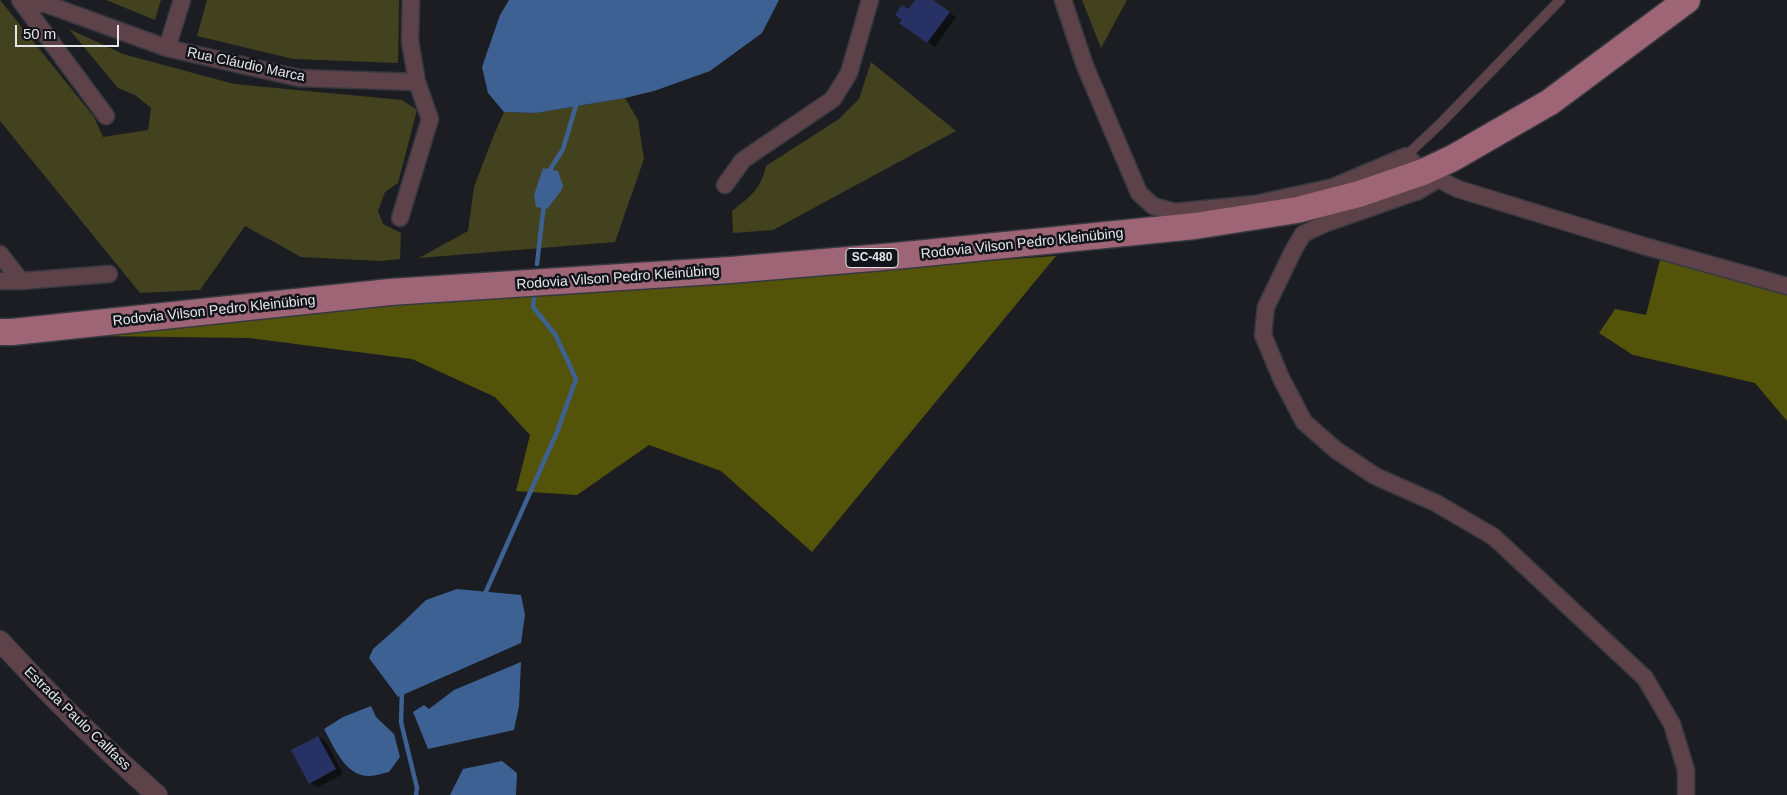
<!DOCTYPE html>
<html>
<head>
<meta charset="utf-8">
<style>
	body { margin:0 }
	#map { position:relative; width:1787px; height:795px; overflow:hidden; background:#1b1d23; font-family:Arial,sans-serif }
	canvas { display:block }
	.scale { position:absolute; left:15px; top:25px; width:104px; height:22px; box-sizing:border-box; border:2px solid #e5e6ea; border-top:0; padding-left:6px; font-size:15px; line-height:18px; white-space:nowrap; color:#e5e6ea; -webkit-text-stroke:4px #121419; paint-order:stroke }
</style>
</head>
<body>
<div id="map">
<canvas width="1787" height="795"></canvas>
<div class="scale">50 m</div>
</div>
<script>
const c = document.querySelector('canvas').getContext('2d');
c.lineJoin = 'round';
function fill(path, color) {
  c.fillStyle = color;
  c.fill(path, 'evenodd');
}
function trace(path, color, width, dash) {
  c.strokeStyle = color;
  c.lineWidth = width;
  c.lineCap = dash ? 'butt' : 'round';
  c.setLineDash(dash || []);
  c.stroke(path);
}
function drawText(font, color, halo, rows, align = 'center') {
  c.font = font + ' Arial,sans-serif';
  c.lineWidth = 5;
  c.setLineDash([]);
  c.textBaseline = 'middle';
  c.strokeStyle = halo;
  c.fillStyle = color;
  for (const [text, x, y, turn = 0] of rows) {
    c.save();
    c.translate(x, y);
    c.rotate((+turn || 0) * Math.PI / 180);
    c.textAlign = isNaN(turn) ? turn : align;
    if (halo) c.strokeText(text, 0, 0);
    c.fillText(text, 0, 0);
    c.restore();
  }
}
const green = new Path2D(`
	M0 0 94 117 103 137 148 130 151 108 135 95 118 88 69 29 123 54 234 84 402 100 417 110 398 183 385 192 378 211 383 224 401 233 400 259 381 261 301 257 245 226 200 290 140 293 0 121Z
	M106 0H161L155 20Z
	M207 0H399L398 63 293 59 197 36Z
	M1082 0H1127L1101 48Z
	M871 62 956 131 773 230 733 233 732 211C750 197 761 189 766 166L839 119 859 99Z
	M625 98 638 120 644 159 615 242 419 258 468 231 474 187 493 137 504 112 536 113Z`);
const forest = new Path2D(`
	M1056 256 812 552 721 471 649 445 577 495 516 491 530 435 495 397 412 359 249 338 97 336 396 303Z
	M1661 256 1787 290V421L1755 383 1633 355 1599 333 1615 309 1646 315Z`);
const water = new Path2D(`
	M509 0H779L762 33 710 71 654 91 625 98 536 113 504 112 488 93 482 67 500 15Z
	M543 168 558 171 563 186 561 191 547 209 536 207 534 195Z
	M457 589 521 595 525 615 521 643 398 697 369 658 373 649 399 626 426 600Z
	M521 662 519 706 514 730 428 749 413 712 424 705 429 709 454 690Z
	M371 706 376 717 394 734 400 757 389 772C383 773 376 776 369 776 345 776 334 747 324 729L343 717Z
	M502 761 517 773 516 795H450L463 769Z`);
const shadow = new Path2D(`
	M917 0H932L956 17 935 47 901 23Z
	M318 737 326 742 343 774 318 787 310 783Z`);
const stream = new Path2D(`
	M548 173 563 149 577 102
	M537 264 544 203
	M484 596 557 432 576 379 555 334 533 307 535 290
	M402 690 401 722 417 788 416 795`);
const building = new Path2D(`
	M915 0H933L950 12 927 43 899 23 902 20 895 15 902 5 908 9Z
	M318 736 336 769 309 784 291 750Z`);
const service = new Path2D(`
	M1406 156 1441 123 1560 0`);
const minor = new Path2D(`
	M20 0 106 116
	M1063 0 1085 66 1139 193 1153 206 1174 212 1255 204 1333 187 1406 156 1423 172 1430 175
	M23 4H46L167 48 299 78 417 82
	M167 48 182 0
	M725 185 743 160 833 99 849 73 870 0
	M400 218 430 119 417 82 410 41 411 0
	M0 254 21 281
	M0 281H21L109 274
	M1686 795V770L1672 724 1645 678 1494 537 1436 503 1375 476 1336 450 1304 422 1281 378 1263 335 1266 307 1293 251 1303 234 1324 224 1418 191 1438 179 1458 189 1644 246 1787 286`);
const tertiary = new Path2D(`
	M0 641C49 695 102 747 157 795`);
const primary = new Path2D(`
	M0 332H12L390 292 730 270 895 256 1195 226 1297 210 1359 194 1423 172 1453 158 1550 102 1687 0`);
const shields = [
	[872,258,52]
];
const shieldNames = [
	["SC-480",872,258]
];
const streetNames = [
	["Rua Cláudio Marca",246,65,12],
	["Rodovia Vilson Pedro Kleinübing",1022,244,-6],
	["Rodovia Vilson Pedro Kleinübing",618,278,-4],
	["Rodovia Vilson Pedro Kleinübing",214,311,-6],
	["Estrada Paulo Callfass",77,719,44]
];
fill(green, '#42431e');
fill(forest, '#535409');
fill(water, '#3d6192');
fill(shadow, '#0007');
trace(stream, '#3d6192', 4.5);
fill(building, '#273164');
trace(service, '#37393f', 11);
trace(minor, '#37393f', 19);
trace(tertiary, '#37393f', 22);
trace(primary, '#37393f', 29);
trace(service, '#5d424a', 9);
trace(minor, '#5d424a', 16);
trace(tertiary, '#5d424a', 20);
trace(primary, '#9d6576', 26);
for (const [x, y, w] of shields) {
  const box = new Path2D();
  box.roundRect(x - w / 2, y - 9.5, w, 19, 4);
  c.fillStyle = '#121419';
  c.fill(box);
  trace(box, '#e5e6ea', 1);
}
drawText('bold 12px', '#e5e6ea', null, shieldNames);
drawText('14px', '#e5e6ea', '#121419', streetNames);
</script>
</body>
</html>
